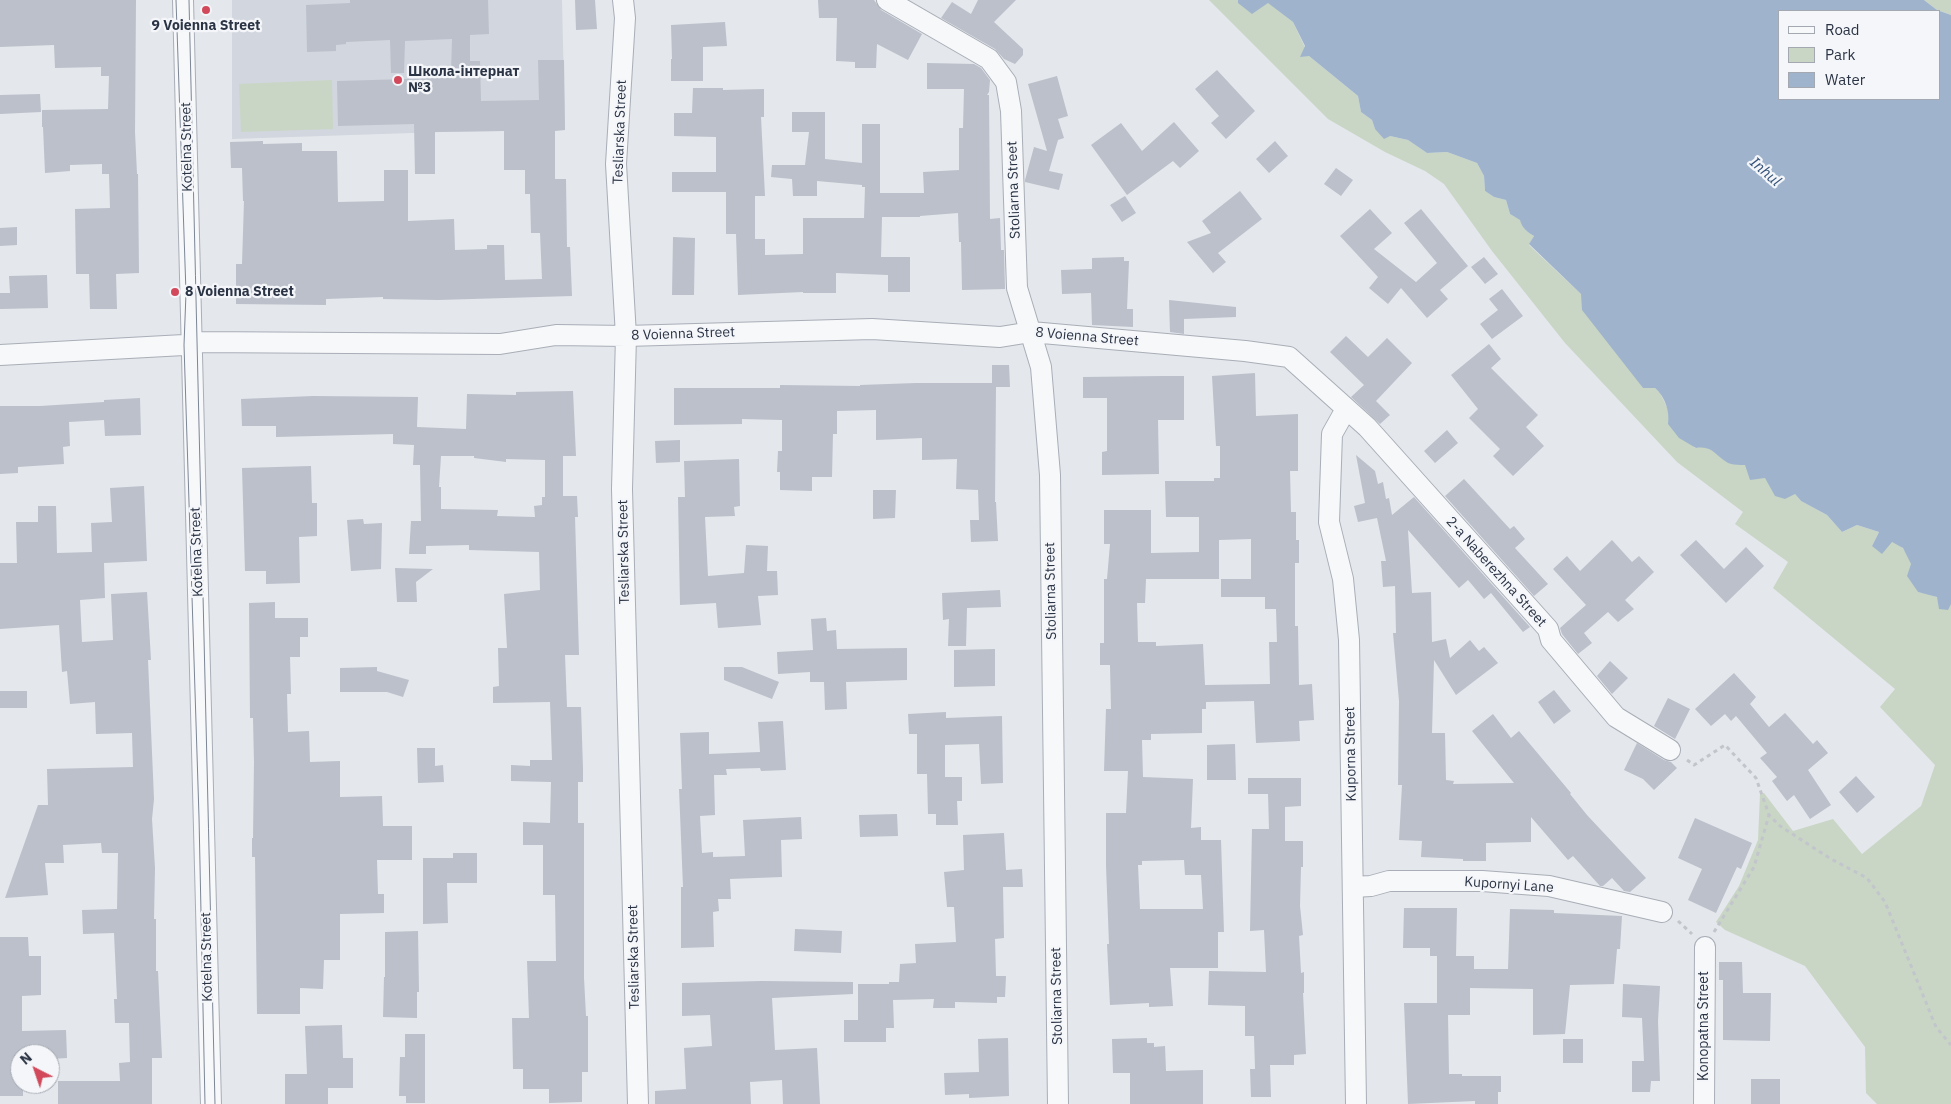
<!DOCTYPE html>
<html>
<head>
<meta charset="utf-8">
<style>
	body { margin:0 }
	#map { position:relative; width:1951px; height:1104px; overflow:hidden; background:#e4e7ec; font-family:"IBM Plex Sans",sans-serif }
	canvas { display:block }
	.legend { position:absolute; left:1778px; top:10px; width:162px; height:90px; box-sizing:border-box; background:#f4f6f9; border:1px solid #a4a8b1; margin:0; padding:6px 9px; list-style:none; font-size:15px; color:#2b3445 }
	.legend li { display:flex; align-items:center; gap:10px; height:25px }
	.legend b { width:25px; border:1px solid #a4a8b1 }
	.north { position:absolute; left:10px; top:1044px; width:50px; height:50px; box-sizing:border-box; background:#f4f6f9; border:1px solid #a4a8b1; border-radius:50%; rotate:319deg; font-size:14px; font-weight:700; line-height:20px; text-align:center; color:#2b3445 }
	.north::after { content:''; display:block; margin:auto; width:18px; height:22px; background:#d1495b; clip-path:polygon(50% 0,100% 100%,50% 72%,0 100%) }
</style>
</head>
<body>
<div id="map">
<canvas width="1951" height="1104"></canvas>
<ul class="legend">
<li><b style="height:6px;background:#f7f8fa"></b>Road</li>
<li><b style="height:14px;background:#c9d6c5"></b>Park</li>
<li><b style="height:14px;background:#9fb4cc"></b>Water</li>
</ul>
<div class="north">N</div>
</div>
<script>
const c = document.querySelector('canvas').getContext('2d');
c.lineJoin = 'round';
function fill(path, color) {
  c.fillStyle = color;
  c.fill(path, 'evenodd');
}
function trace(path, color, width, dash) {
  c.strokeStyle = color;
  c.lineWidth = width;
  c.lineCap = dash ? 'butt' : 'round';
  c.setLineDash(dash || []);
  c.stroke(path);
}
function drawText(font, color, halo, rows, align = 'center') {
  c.font = font + ' "IBM Plex Sans",sans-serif';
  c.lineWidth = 4.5;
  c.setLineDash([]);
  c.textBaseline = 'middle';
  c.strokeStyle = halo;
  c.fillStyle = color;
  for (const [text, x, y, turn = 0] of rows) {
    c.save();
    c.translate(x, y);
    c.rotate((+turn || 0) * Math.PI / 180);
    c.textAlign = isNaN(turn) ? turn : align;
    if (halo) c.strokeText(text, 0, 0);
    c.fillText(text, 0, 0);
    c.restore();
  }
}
const built = new Path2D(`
	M232 0H562L565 130 442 132 232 139Z`);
const green = new Path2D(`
	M1209 0H1238V3L1268 2 1293 22 1309 56 1358 96 1361 112 1372 120 1375 129 1390 136 1408 140 1427 153 1447 152 1477 163 1484 176 1485 191 1494 197 1506 200 1510 214 1521 220C1522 228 1527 232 1534 236L1529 245 1581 294 1643 388H1655L1660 393 1670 413 1695 448 1704 446 1718 454 1729 463 1745 465 1795 494 1801 501 1827 515 1842 532 1857 525 1879 532 1872 546C1878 545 1886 542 1892 542 1911 545 1914 577 1918 592L1930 594 1951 604V1104H1877L1866 1093 1865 1047 1805 966 1725 930 1716 922 1739 886 1758 840 1760 794 1764 793 1793 831 1833 819 1862 854 1921 806 1935 765 1880 707 1895 689 1773 588 1788 562 1735 524 1743 512 1677 462 1565 343 1492 251 1444 184 1425 171 1385 152 1328 119Z
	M1924 0H1951V15L1937 10Z
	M332 80 333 129 241 132 239 84Z`);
const water = new Path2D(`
	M1238 0H1924L1937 10 1951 15V604L1948 610 1939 609 1937 597 1918 592 1907 576 1911 564 1903 548 1892 542 1882 554 1872 546 1879 532 1857 525 1842 532 1827 515 1801 501 1795 494 1785 499 1775 496 1765 478 1750 480 1745 465C1740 465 1733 465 1728 463 1716 456 1712 445 1696 448L1679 438 1668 424C1670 411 1665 397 1655 388H1643L1582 310 1581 294 1529 244 1534 236C1527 232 1522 228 1520 220L1510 214 1506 200 1494 197 1485 191 1484 176 1477 163 1447 152 1427 153 1408 140 1390 136 1384 139 1375 129 1372 120 1361 112 1358 96 1309 56 1300 57 1305 46 1293 22 1268 3 1252 14 1238 3ZM1780 11H1940V99H1780Z`);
const building = new Path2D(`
	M0 0H136L135 132 137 174H138L139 273 116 274 117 309H90L89 274H76L75 209 110 208 109 174H102V164L70 165V171L45 173 43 127H42V110L108 109 109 76H101V67L55 68 54 45 0 47Z
	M350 0H488L489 34 470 35V61H480L481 101 539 100 538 60H564L565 130 555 131V179H566L567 247H570L572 296 438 300 383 299V297L326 299V305L236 304V264H242L244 201H243L242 168H231L230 142 263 141V144L302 143V151H337L338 202 384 201V170H408V221L454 219 455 250 487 249V245H504L505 280 542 279 540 233H531L530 194H525V170H504V131L435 132V174H415L414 124 338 126 337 81 443 78V74H451L452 39 405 41 404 73H391L390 40 346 42V44L336 45V51L307 52 306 5 350 3Z
	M575 0H595L597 29 576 30Z
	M818 0H874L881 10 922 34 908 60 877 44 876 68H855V62L836 61 837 18H819Z
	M978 0H1016L994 22 1023 49V55L1015 64 1004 59 995 49 941 18 952 2 971 14Z
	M725 22 727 46 703 47V81H671V59H672L671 25Z
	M927 63 974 64 981 68 990 80 989 92 987 95H989L990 219 1000 218 1001 250H1004L1005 289 962 290 961 242H959L958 213 920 216V217H882L881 257H910V292H888V275L836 273V293H803V292L738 295 736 234H726V192H672V172H716V137L674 136V113H692L693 88H723V90L764 89V117H761L765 196H755V239H765V255L803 254V218H864L865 187H862V185L817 181V196H793L792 179 771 177 772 165H805L809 132H792V112H825V159L862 163V124H880V193H924L923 172 959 170V128H963L964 89H927Z
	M1217 70 1255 111 1226 139 1211 123 1219 116 1195 89Z
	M1057 76 1068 116 1058 119 1064 138 1058 140 1049 171 1063 174 1059 190 1025 182V180L1034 147 1047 151 1028 84Z
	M40 94 41 112 0 114V95Z
	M1174 122 1199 151 1180 168 1173 161 1127 195 1091 145 1121 123 1142 151Z
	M1275 141 1288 156 1269 173 1256 159Z
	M1336 168 1353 180 1341 196 1324 184Z
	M1240 191 1262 219 1218 253 1226 262 1213 273 1187 242 1211 233 1202 221Z
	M1125 196 1136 213 1122 222 1110 205Z
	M1370 209 1392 233 1374 249 1416 282 1437 263 1404 223 1421 209 1468 266 1440 290 1448 299 1427 318 1401 288 1388 304 1369 288 1378 277 1340 236Z
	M17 227V245L0 246V228Z
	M673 237 695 238 694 295H672Z
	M1124 257V261H1129L1127 309H1133V327L1092 325 1091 293 1062 294 1061 270 1092 269V258Z
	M1484 257 1498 274 1485 284 1471 267Z
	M47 275 48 308 0 309V293H10L9 276Z
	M1502 289 1523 316 1492 339 1480 324 1498 310 1489 299Z
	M1169 300 1236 307V317L1184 319V334L1170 332Z
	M1346 336 1368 357 1387 338 1412 363 1376 401 1390 415 1380 424 1351 397 1364 385 1330 352Z
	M1489 344 1501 359 1491 368 1538 415 1526 427 1544 446 1513 476 1493 456 1500 449 1469 418 1478 409 1451 375Z
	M992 365H1009L1010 387H996L995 502H996L998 541 971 542 970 520H979L978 490 956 489 957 459 922 460V438L876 440V410L837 411V434H833L832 477H812V491L780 490V472H777L778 451H782V420L742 419V424L674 425V388H780V385L860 386V385L916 383H992Z
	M1255 373 1256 416 1298 414V471H1290L1291 512H1296V540H1299V563H1295V626H1298L1299 685 1312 684 1314 720 1299 721 1300 741 1256 743 1254 701 1206 702V709H1202V733L1151 734V740H1142L1143 777 1193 779 1191 828 1201 827V840H1221L1224 932H1218V968H1170L1173 1006 1149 1007V1003L1110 1005 1107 944H1109L1106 866V813H1126L1128 771H1104L1106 709H1111L1110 665H1100V643H1104V579H1107L1110 544H1104V510H1151V553L1199 552V517H1166L1165 481H1214V478H1220V446H1216L1212 376ZM1251 539V579H1221V597H1265V609H1276L1277 642H1269L1270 684 1205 685 1203 644 1156 646V642H1138L1137 603H1145L1146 579H1219V540ZM1184 860 1185 875H1201L1203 909H1140L1138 865H1142V861Z
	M1162 376H1184V420H1158L1159 474 1102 475V452L1107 451V398H1083V377Z
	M573 391 576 456H563V496H577L578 517H575L579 655H565L567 707H581L583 769V782H578V823H584V978L586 1016H588V1072H582V1102L549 1103V1089H523V1069H513L512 1018H529L527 961H556L555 895H543V845H523V822L550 823 551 782 511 781V765L530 766V760H552L550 702 493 703V687L499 686 498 648H507L504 594 540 590 539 552 469 550V545L426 546V554H409L411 521H421L420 465H413L414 445 393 444V434L276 437V426H242L241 399 313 396 418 397 417 427 466 429 467 394 516 395V392ZM441 456H474V458L506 462V459L545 460V497H542V505L534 506 535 517 497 516 498 510 441 509V487H439Z
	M140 398 141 435 105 436 104 420 69 422 70 446 63 447 64 464 18 467V473L0 474V406H40L104 402V400Z
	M1447 430 1458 443 1435 463 1424 451Z
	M680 440V462L656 463 655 441Z
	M1356 455 1375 471 1378 484 1383 482 1386 499 1389 498 1392 515 1414 497 1530 627 1523 632 1491 593 1484 599 1468 580 1459 588 1408 530 1412 593 1431 592 1432 642 1446 639 1450 658 1470 640 1479 651 1484 647 1498 663 1456 695 1434 660 1432 733H1445L1446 780 1454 781 1453 784 1514 783 1472 731 1493 714 1511 738 1519 731 1571 793 1570 794 1587 815 1646 878 1630 892 1624 891 1612 878 1603 886H1600L1573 856 1568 860 1531 817V842L1486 843V861H1463V859L1421 857 1422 841 1399 840 1402 785H1398L1399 701 1393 633H1396L1395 586 1383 587 1381 561H1386L1377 518 1358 522 1354 506 1365 503Z
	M739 459 740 506 734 507 735 516 705 517 708 576 744 573 746 545 768 546 767 571H777L778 595 758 596 761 625 718 628 716 603 680 605 678 497H685L684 461Z
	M311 466 312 503H317V536L299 537 300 583 266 584V571H245L242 468Z
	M1464 479 1510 529 1514 526 1525 539 1515 548 1548 584 1534 596 1445 496Z
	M144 486 147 561 104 563 105 598 80 600 82 642 113 640 111 594 147 592 151 660H148L154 799 152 819 155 868 154 919H156V971H158L162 1058H152V1104H58V1081H120L119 1063 130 1062 129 1023H115L114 999H117L114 933 83 934 82 910 117 909 118 853H102L101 843 63 845 64 863H45L48 895 5 898 38 805H48L47 769 133 767 132 733 96 734 95 702 70 704 67 671 62 672 59 625 0 629V563H17L16 522H38V506H56L57 553 92 552 91 523 112 522 110 488Z
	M873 490H896L895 518 873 519Z
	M363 519 364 524 382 523 381 569 351 571 347 520Z
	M1612 540 1632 562 1639 556 1654 572 1625 600 1634 609 1618 622 1608 612 1584 633 1592 643 1578 654 1562 634 1560 628 1586 605 1553 569 1567 556 1580 571Z
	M1696 540 1724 569 1746 547 1764 566 1726 603 1680 555Z
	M395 568 433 569 416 582 417 602H397Z
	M1000 590 1001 607 967 608 966 646H948L949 619 943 620 942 593Z
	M275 602V618H308V637H300V657H290L291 694H287L288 732 309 731 310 762 340 761V797L382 796 383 826H412V860H377L378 894H384V913L340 914V960H324L323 989 300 988V1014H257L255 857H252V838H253L254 762 253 718H250L249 603Z
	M826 618 827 631 836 630 837 649 907 648V680L846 682 847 709 825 710 824 682H810V672L778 674 777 652 813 650 811 619Z
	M995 649V686L954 687V650Z
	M1610 661 1628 678 1612 694 1597 676Z
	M377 667V671L409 680 403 697 387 692H340V668Z
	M724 667H742L779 682 772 699 724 680Z
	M1734 673 1756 697 1750 704 1769 727 1785 713 1813 744 1817 740 1828 753 1808 770 1831 805 1810 819 1794 795 1787 801 1772 781 1777 777 1760 758 1767 753 1736 716 1731 721 1725 714 1711 726 1695 709Z
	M1554 690 1571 711 1554 724 1538 702Z
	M0 691H27V708H0Z
	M1668 698 1690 709 1675 739 1654 726Z
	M946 712V718L1002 716 1003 783 981 784 979 744 945 745V777H962V801H957L958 825H936V814H928L927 774H917V734H909L908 714Z
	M783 721 786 770 761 771 760 768 726 769 727 775H714L715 815 700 816 702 853 713 852V857L745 856 743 820 801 817 802 839 781 840 782 877 730 879 731 899H718L719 911 713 912 714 947 681 948V887H683L679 789H682L680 733 709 732V754L760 752 758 722Z
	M1637 743 1664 760 1671 762 1677 768 1654 790 1643 779 1624 770Z
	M1235 744 1236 780H1207V745Z
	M417 748H435V766L443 765 444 782 418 783Z
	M1856 776 1875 797 1857 813 1839 792Z
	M1248 778H1301V806L1285 807V841H1303V867H1301L1300 906 1303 935 1299 936 1301 973 1304 972V993H1303L1306 1054 1294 1055V1065H1270L1271 1097H1251L1250 1069H1255L1254 1036H1245V1006L1208 1005 1209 971 1266 972 1264 930 1250 931 1252 829H1269L1268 794H1248Z
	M897 814 898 836 860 837 859 815Z
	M1695 818 1752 843 1741 869 1737 867 1716 913 1688 900 1702 869 1678 858Z
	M1004 833 1006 870 1022 869 1023 887H1003L1004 938 995 939 996 976H1006L1005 997H997V1003L955 1002V1008H933L934 999 893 1000 894 1028H886V1042H844V1020H858V984H889V982H899L900 964 916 963 915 944 956 942 954 907H947L944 872 964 870 963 835Z
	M453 853H477V883H447L448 923 423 924V858H453Z
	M1404 908H1457L1456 956H1474V969H1508L1510 909 1554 910V913L1622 916 1620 949H1617L1614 984 1570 985 1565 1034 1533 1035V989L1470 988V1015H1448L1449 1074H1462V1076H1501V1092H1498V1104H1475V1101L1408 1104 1404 1003H1437V956H1430V948H1403Z
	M795 929 842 931 841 953 794 951Z
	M418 931 419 992H417V1018L383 1017 384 977H385V932Z
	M0 937H28L29 956H41V995L22 996V1031L66 1030 67 1058 50 1059V1054H20V1084H23V1096H0Z
	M1719 962H1742L1743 993H1771L1770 1041 1723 1040V980H1719Z
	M762 981 853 982V994L772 998 775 1050 817 1048 820 1104H783L782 1080 750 1082 751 1104H655V1091L686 1089 684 1048 712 1046 710 1015 682 1016V983Z
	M1623 984 1660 986 1658 1021 1660 1081H1651L1650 1092H1632V1061H1644L1642 1018 1622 1017Z
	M342 1025 343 1058H353V1088H328V1104H285V1074H307L305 1026Z
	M405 1034H425V1103H406V1096H399L400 1057H405Z
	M1008 1038 1009 1096 969 1098V1094L945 1095 944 1073 979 1072 978 1039Z
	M1147 1038V1043H1154V1047L1165 1046 1166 1071 1203 1070V1104H1130V1073H1113L1112 1039Z
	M1563 1039H1583V1063H1563Z
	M1751 1079H1780V1104H1751Z`);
const path = new Path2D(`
	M1687 760 1694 765 1725 745 1756 778 1769 815 1780 826 1831 859 1867 878 1885 902 1936 1027 1951 1045
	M1678 921 1692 934
	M1714 932 1754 867 1769 815`);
const minor = new Path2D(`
	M183 0 211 1104
	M623 0 625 18 616 164 626 336 622 489 638 1104
	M887 0 989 59 1006 82 1011 111 1017 288 1041 367 1050 475 1058 1104
	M0 355 184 345 197 342 500 344 556 335 626 336 872 329 1000 337 1031 332 1245 351 1289 357 1367 427 1548 629 1551 640 1616 717 1670 750
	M1346 409 1332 434 1329 522 1343 579 1349 640 1356 1104
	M1353 887 1371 886 1389 881H1482L1549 886 1662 912
	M1704 1104 1705 947`);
const tram = new Path2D(`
	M176 0 186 293 184 345 199 817 205 1104
	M189 0 215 1104`);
const markers = [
	[206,10,5,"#d1495b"],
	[398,80,5,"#d1495b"],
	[175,292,5,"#d1495b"]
];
const poiNames = [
	["9 Voienna Street",206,26,"center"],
	["Школа-інтернат",408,72],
	["№3",408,88],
	["8 Voienna Street",185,292]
];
const streetNames = [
	["Tesliarska Street",620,132,-88],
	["Kotelna Street",187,147,-91],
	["Stoliarna Street",1014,190,-92],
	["8 Voienna Street",683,334,-2],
	["8 Voienna Street",1087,337,5],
	["Kotelna Street",197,552,-92],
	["Tesliarska Street",624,552,-91],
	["2-a Naberezhna Street",1496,572,48],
	["Stoliarna Street",1051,591,-91],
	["Kuporna Street",1351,754,-91],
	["Kupornyi Lane",1509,885,4],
	["Kotelna Street",207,957,-91],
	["Tesliarska Street",634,957,-91],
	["Stoliarna Street",1057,996,-91],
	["Konopatna Street",1704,1026,-90]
];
const waterNames = [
	["Inhul",1765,172,41]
];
fill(built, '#d2d6de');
fill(green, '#c9d6c5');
fill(water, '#9fb4cc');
fill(building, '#bbc0ca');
trace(minor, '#a9aeb7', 22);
trace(path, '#c2c5cb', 3, [4, 4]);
trace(minor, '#f7f8fa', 20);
trace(tram, '#7d8696', 1);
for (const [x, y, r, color] of markers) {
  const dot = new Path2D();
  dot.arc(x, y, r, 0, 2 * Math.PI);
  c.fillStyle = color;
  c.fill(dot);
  trace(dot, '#f4f6f9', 2);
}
drawText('bold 14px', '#2b3445', '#f4f6f9', poiNames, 'left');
drawText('14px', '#2b3445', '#f4f6f9', streetNames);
drawText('italic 15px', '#34527a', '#f4f6f9', waterNames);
</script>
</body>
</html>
